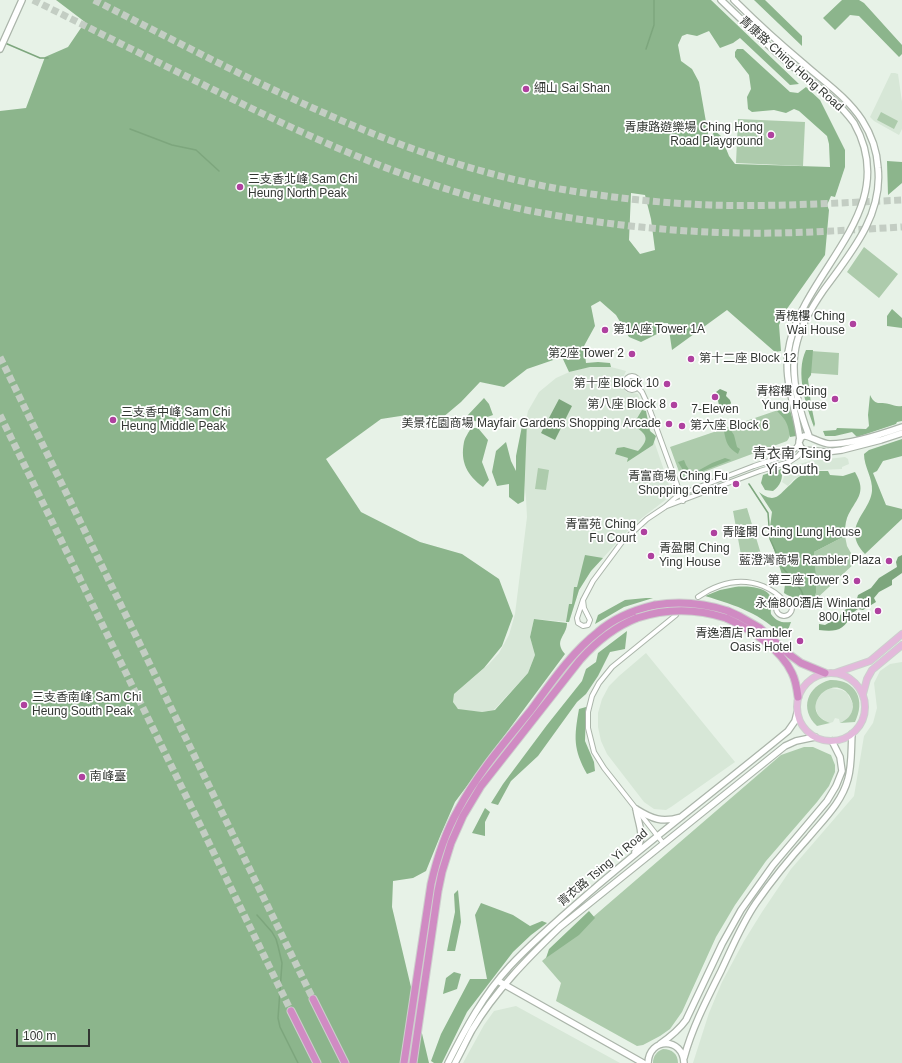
<!DOCTYPE html>
<html>
<head>
<meta charset="utf-8">
<style>
	body { margin:0 }
	#map { position:relative; width:902px; height:1063px; overflow:hidden; background:#e7f2e7; font-family:Helvetica,sans-serif }
	canvas { display:block }
	.scale { position:absolute; left:16px; top:1029px; width:74px; height:18px; box-sizing:border-box; border:2px solid #333733; border-top:0; padding-left:5px; font-size:12px; line-height:14px; white-space:nowrap; color:#333733; -webkit-text-stroke:3px #fff; paint-order:stroke }
</style>
</head>
<body>
<div id="map">
<canvas width="902" height="1063"></canvas>
<div class="scale">100 m</div>
</div>
<script>
const c = document.querySelector('canvas').getContext('2d');
c.lineJoin = 'round';
function fill(path, color) {
  c.fillStyle = color;
  c.fill(path, 'evenodd');
}
function trace(path, color, width, dash) {
  c.strokeStyle = color;
  c.lineWidth = width;
  c.lineCap = dash ? 'butt' : 'round';
  c.setLineDash(dash || []);
  c.stroke(path);
}
function drawText(font, color, halo, rows, align = 'center') {
  c.font = font + ' Helvetica,"Noto Sans TC",sans-serif';
  c.lineWidth = 3.5;
  c.setLineDash([]);
  c.textBaseline = 'middle';
  c.strokeStyle = halo;
  c.fillStyle = color;
  for (const [text, x, y, turn = 0] of rows) {
    c.save();
    c.translate(x, y);
    c.rotate((+turn || 0) * Math.PI / 180);
    c.textAlign = isNaN(turn) ? turn : align;
    if (halo) c.strokeText(text, 0, 0);
    c.fillText(text, 0, 0);
    c.restore();
  }
}
const built = new Path2D(`
	M891 73H895L898 74 902 102V129L899 135 874 121 870 117Z
	M597 366 611 367 626 371 622 380V386L626 392 638 394 670 488 671 493 668 498 634 524 591 571 579 590 569 622 534 619 530 637 535 655 528 673 494 710 482 712 460 710 456 707 453 702 454 694 489 664 499 653 509 635 515 614 527 517 526 498 523 472 525 425 528 411 539 392 556 378 576 369Z
	M845 457 848 459 849 464 842 467V469L820 470 806 473 794 479 788 486 782 482 784 477 782 469 810 461Z
	M646 653 735 762 671 807 666 810 654 809 644 802 607 754 601 741 598 727V713L602 699 609 686 619 676Z
	M902 662V1063H693L709 1013 722 982 744 941 762 912 791 869 854 796 864 736 873 723 877 708 874 683 880 671 890 664Z
	M831 688 842 690 847 693 853 704V710L850 716 846 720 840 723 839 719 835 718 833 722 830 723 826 722 818 715 816 709V703L818 698 825 690Z
	M516 1006 620 1063H463L484 1025 494 1011Z`);
const green = new Path2D(`
	M881 112 898 121 894 129 877 120Z
	M738 119 805 122 803 166 736 163Z
	M864 247 898 274 879 298 847 272Z
	M811 351 839 353 838 375 810 373Z
	M784 408C787 419 795 432 787 441L682 480 670 447Z
	M538 468 549 470 546 490 535 489Z
	M747 508 764 564 760 566 750 558 741 555 733 511Z
	M845 536 847 546 856 562 815 600 814 599 816 593V586L819 584 816 574 814 552Z
	M830 680C856 679 866 700 855 722L840 723C847 720 852 715 853 707 853 702 851 699 849 695 831 671 796 711 830 723L817 726C799 709 807 686 830 680Z
	M804 747H813L831 755 835 765V772L829 786 817 802 766 861 735 905 716 937 682 1012 670 1029 660 1036 643 1045 637 1046 556 1001 561 983 542 961 781 755Z
	M663 1049C672 1049 678 1054 678 1063H653C653 1056 657 1051 663 1049Z`);
const forest = new Path2D(`
	M56 0H711L799 84 790 85 740 38 733 43 720 48 709 31 697 36 687 34 682 36 678 45 681 61 692 69 699 82 709 139 715 131 721 136 729 156 735 164 830 167 829 144 827 136 799 111 794 109 786 113 774 110 752 112 748 109 747 97 751 89 749 75 735 57V52L737 49H743L790 92 798 93 806 87 820 100 845 150V167L835 197 831 196 827 205 829 210 825 255 784 313 779 325 781 351 775 352 727 310 672 350 668 323H661L657 334 641 342 629 337 616 315 600 301 591 306 595 326 584 346 586 363 598 362 610 363 611 367H590L569 372 562 357 527 369 504 387 480 382 461 402 429 429 407 415 381 419 326 459 361 512 420 542 462 554 499 579 513 616 502 646 484 668 454 694 453 702 458 709 482 712 495 710 528 673 535 655 530 637 534 619 567 623C567 636 553 640 565 654L455 802 441 834 426 871 413 878 393 881 392 907 429 1063H0V111L26 108 45 57 68 47 85 22ZM631 193 645 195 651 219 655 250 640 254 629 240Z
	M754 0H765L802 36V46Z
	M842 0H859L864 3 902 45V54L899 57 859 16 850 15 835 30 823 18Z
	M887 161 902 162V183L888 195Z
	M892 309 902 318V328L887 326V316Z
	M806 350H813L811 375 808 379 811 404 815 424 814 427C806 405 795 373 806 350Z
	M870 395C876 407 879 401 889 404 894 405 896 407 902 406V421L897 422 896 424 857 437 852 432 835 436H825L823 431 836 430 837 428 866 429 869 426 868 415Z
	M484 398 489 404 493 415 470 423 467 416Z
	M789 407 797 433 796 436 790 437C788 423 786 420 776 410Z
	M642 410 646 411 650 431 656 436 653 445 627 462 628 458 615 454 617 448 624 447 638 451C651 438 646 434 633 425Z
	M523 421H527L524 501 518 504 509 497V484L497 486 492 472 496 451 506 442 511 461 516 471V456Z
	M471 428H478L488 440 482 462 489 480 483 487C467 475 460 462 464 442 465 437 469 432 471 428Z
	M730 429 734 435 737 447 740 449 738 454C728 448 726 443 724 431Z
	M902 439V456L883 461 877 471 873 473 886 505 902 509V519L865 554C840 527 870 513 872 491 873 478 864 467 864 454L869 450Z
	M725 458 731 460 687 477 678 462 684 460 686 465 692 474 712 463Z
	M781 469C784 478 780 486 773 491L765 490 761 483 763 475Z
	M813 471H828L830 475 843 476 855 472C868 494 855 499 847 518 845 524 845 530 845 536L814 552 816 574 819 584 816 586V593L814 599C805 602 792 598 784 593L785 584 769 534 772 512 759 492C776 505 779 494 791 484 797 477 804 473 813 471Z
	M585 555 603 558 591 571 579 590 569 622H566L569 604H572L574 587H577Z
	M735 587C744 586 768 586 771 598 773 603 770 609 771 614 777 622 782 623 791 622L785 638C760 613 738 606 705 596L720 590Z
	M646 598H653L624 607 595 624 598 615 625 600Z
	M627 631 625 649 610 652 598 676 586 694 577 702 538 756 511 781 498 805 491 803 503 784 547 725 582 681 586 669 596 662 598 653Z
	M586 707 585 741 594 762 595 771 587 774C573 749 574 737 579 709Z
	M485 808 490 812 485 822V836L472 833Z
	M458 890 461 922 455 951H447L455 912 454 894Z
	M481 903 513 915 530 926 542 921 547 923 531 935 513 952 467 1012 442 1063H434L431 1061 441 1034 470 979H487L475 915Z
	M589 911 595 918 579 935 546 958 549 949Z
	M454 972 461 974 457 989 443 994 446 978Z`);
const water = new Path2D(`
	M720 389 727 392 726 396 730 400 731 403 728 408H722L719 405 716 392Z
	M559 399 572 406 555 440 541 433Z
	M902 555V573L892 580V585L879 592 874 598 876 602 863 610 858 609 851 614C845 631 835 632 819 630V624L825 625 839 617 843 611 850 607 856 602 858 595 871 588 879 578 897 567 896 562 898 557Z`);
const stream = new Path2D(`
	M5 43 40 58H48
	M646 49 654 25V0
	M130 129 172 145 196 150 219 171
	M749 484 768 513 770 539 783 568 801 590 803 595
	M257 915 272 932 276 939 278 946 282 963 278 1018 280 1027 298 1063`);
const highwayTunnel = new Path2D(`
	M33 0C92 29 151 59 210 88 313 139 417 188 531 211 600 224 671 232 741 233 795 234 848 230 902 227
	M94 0C242 74 389 157 554 188 605 197 658 203 710 205 774 207 838 203 902 200
	M0 357 313 999
	M0 415 291 1011`);
const street = new Path2D(`
	M625 383a7 7 0 1 1 14 0a7 7 0 1 1-14 0Z
	M637 387 642 392 648 405 683 501
	M667 506 760 471 789 462 798 456 803 450
	M698 597C718 583 740 577 763 586 770 589 778 594 783 600
	M776 608a8 8 0 1 1 16 0a8 8 0 1 1-16 0Z
	M583 600 584 608 590 620 588 625 583 626 578 623 577 618 583 600 593 581 622 542 647 519 665 507 675 498 681 494 754 466 787 455 795 449 799 443
	M663 843 604 768 594 752 588 728V712L592 696 599 683 612 667 676 615`);
const secondary = new Path2D(`
	M721 0C743 21 764 42 787 62 810 81 836 98 854 123 902 208 809 266 790 342 781 377 796 406 800 440
	M734 0C756 22 779 43 803 63 823 81 847 97 862 120 871 134 877 150 878 168 883 216 850 254 823 291 812 307 802 323 797 342 789 372 798 407 809 436
	M0 49 22 0
	M902 427C882 434 851 444 830 444 822 444 808 435 804 436 796 439 799 447 804 450L826 452 842 450 881 440 902 433
	M636 809C652 819 662 823 681 817
	M635 852C646 835 639 828 636 809
	M498 981 643 1063
	M660 1044C670 1037 679 1030 686 1020L722 944 741 910 773 865 827 801 836 786 842 771 840 757 832 741
	M684 1058C692 1028 707 999 721 971 732 948 741 925 756 903 772 880 790 858 809 837 824 819 842 802 848 779 852 765 851 749 852 734
	M448 1063C465 1029 484 994 510 966 537 937 567 912 597 886 659 833 725 783 788 731L795 721 797 713
	M455 1063C461 1052 466 1041 472 1030 495 991 528 958 560 927L785 746 796 741 815 737
	M648 1063C649 1037 683 1037 684 1063`);
const primary = new Path2D(`
	M835 673 870 661 902 634
	M797 707a34 34 0 1 1 68 0a34 34 0 1 1-68 0Z
	M863 694 867 679 872 670 902 645`);
const highway = new Path2D(`
	M728 611 739 616 760 628 790 655 801 663 825 673
	M726 618C749 628 781 649 792 673 796 681 797 689 798 697
	M313 999 345 1063
	M291 1011 317 1063
	M404 1063 431 884C437 858 445 833 458 810 477 774 505 742 531 710 551 683 571 653 598 632 614 618 634 610 655 605
	M413 1063 438 891 442 872 451 843 463 816 481 786 580 660C596 642 614 627 637 618`);
const highwayBridge = new Path2D(`
	M655 605C680 601 703 603 728 611
	M637 618C667 608 695 608 726 618`);
const markers = [
	[526,89,4,"#af419f"],
	[771,135,4,"#af419f"],
	[240,187,4,"#af419f"],
	[853,324,4,"#af419f"],
	[605,330,4,"#af419f"],
	[632,354,4,"#af419f"],
	[691,359,4,"#af419f"],
	[667,384,4,"#af419f"],
	[715,397,4,"#af419f"],
	[835,399,4,"#af419f"],
	[674,405,4,"#af419f"],
	[113,420,4,"#af419f"],
	[669,424,4,"#af419f"],
	[682,426,4,"#af419f"],
	[736,484,4,"#af419f"],
	[644,532,4,"#af419f"],
	[714,533,4,"#af419f"],
	[651,556,4,"#af419f"],
	[889,561,4,"#af419f"],
	[857,581,4,"#af419f"],
	[878,611,4,"#af419f"],
	[800,641,4,"#af419f"],
	[24,705,4,"#af419f"],
	[82,777,4,"#af419f"]
];
const streetNames = [
	["青康路 Ching Hong Road",791,64,42],
	["青衣路 Tsing Yi Road",603,868,-40]
];
const poiNames = [
	["細山 Sai Shan",534,89,"left"],
	["青康路遊樂場 Ching Hong",763,128],
	["Road Playground",763,142],
	["三支香北峰 Sam Chi",248,180,"left"],
	["Heung North Peak",248,194,"left"],
	["青槐樓 Ching",845,317],
	["Wai House",845,331],
	["第1A座 Tower 1A",613,330,"left"],
	["第2座 Tower 2",624,354],
	["第十二座 Block 12",699,359,"left"],
	["第十座 Block 10",659,384],
	["青榕樓 Ching",827,392],
	["Yung House",827,406],
	["第八座 Block 8",666,405],
	["7-Eleven",715,410,"center"],
	["三支香中峰 Sam Chi",121,413,"left"],
	["Heung Middle Peak",121,427,"left"],
	["美景花園商場 Mayfair Gardens Shopping Arcade",661,424],
	["第六座 Block 6",690,426,"left"],
	["青富商場 Ching Fu",728,477],
	["Shopping Centre",728,491],
	["青富苑 Ching",636,525],
	["Fu Court",636,539],
	["青隆閣 Ching Lung House",722,533,"left"],
	["青盈閣 Ching",659,549,"left"],
	["Ying House",659,563,"left"],
	["藍澄灣商場 Rambler Plaza",881,561],
	["第三座 Tower 3",849,581],
	["永倫800酒店 Winland",870,604],
	["800 Hotel",870,618],
	["青逸酒店 Rambler",792,634],
	["Oasis Hotel",792,648],
	["三支香南峰 Sam Chi",32,698,"left"],
	["Heung South Peak",32,712,"left"],
	["南峰臺",90,777,"left"]
];
const quarterNames = [
	["青衣南 Tsing",792,454],
	["Yi South",792,470]
];
fill(built, '#d7e7d7');
fill(green, '#adcbac');
fill(forest, '#8cb58c');
fill(water, '#7da67d');
trace(stream, '#7da67d', 1.5);
trace(highwayTunnel, '#c3cdc3', 7, [7, 3.5]);
trace(street, '#abb5aa', 6);
trace(secondary, '#abb5aa', 8);
trace(primary, '#cecfce', 8);
trace(highway, '#cecfce', 9);
trace(street, '#fff', 4);
trace(secondary, '#fff', 5.5);
trace(primary, '#e3b9db', 6);
trace(highway, '#d08bc3', 7);
trace(highwayBridge, '#cecfce', 9, []);
trace(highwayBridge, '#d08bc3', 7);
for (const [x, y, r, color] of markers) {
  const dot = new Path2D();
  dot.arc(x, y, r, 0, 2 * Math.PI);
  c.fillStyle = color;
  c.fill(dot);
  trace(dot, '#fff', 1.5);
}
drawText('12px', '#333733', '#fff', streetNames);
drawText('12px', '#333733', '#fff', poiNames, 'right');
drawText('14px', '#333733', '#fff', quarterNames);
</script>
</body>
</html>
